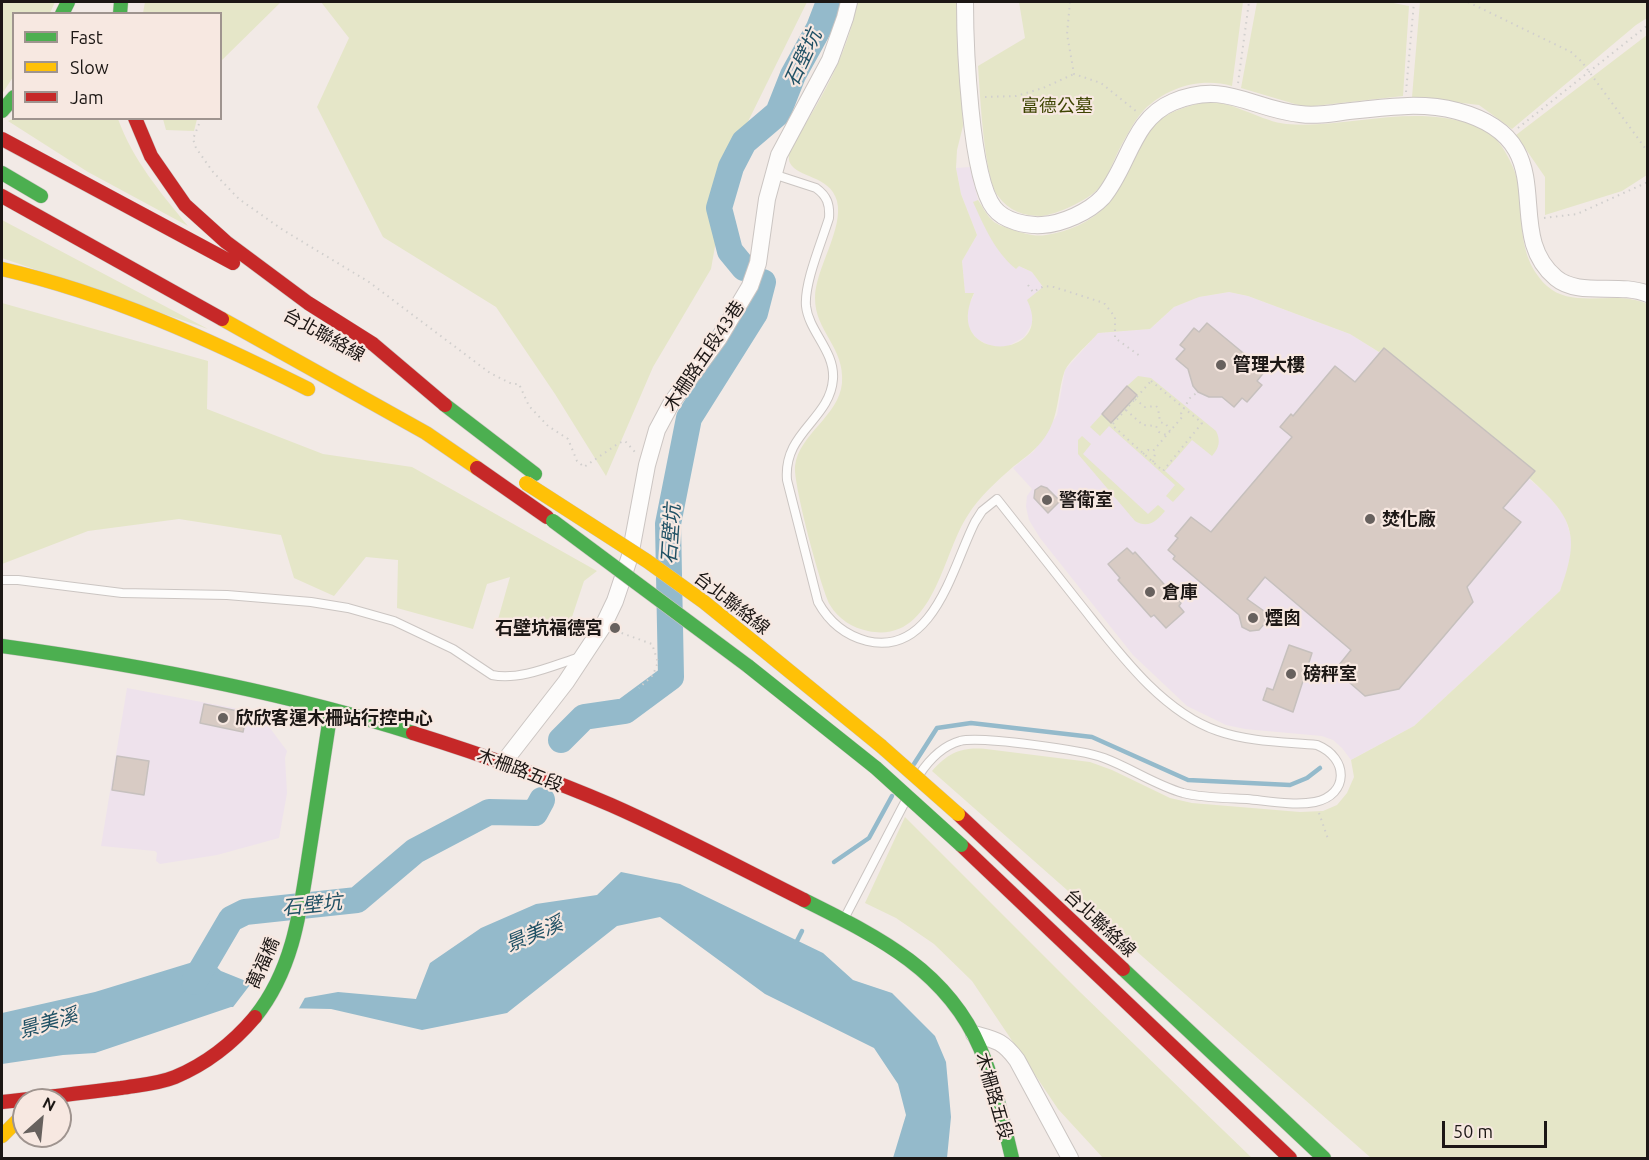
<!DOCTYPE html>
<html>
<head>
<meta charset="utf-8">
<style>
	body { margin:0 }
	#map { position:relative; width:1649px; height:1160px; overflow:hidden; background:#f2eae6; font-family:Ubuntu,sans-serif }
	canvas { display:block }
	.frame { position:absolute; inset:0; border:3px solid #1c1715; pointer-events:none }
	.legend { position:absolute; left:12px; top:12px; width:210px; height:108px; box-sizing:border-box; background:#f7e8e1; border:2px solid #9f948f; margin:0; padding:8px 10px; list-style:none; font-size:18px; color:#1c1715 }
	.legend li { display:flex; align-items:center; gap:12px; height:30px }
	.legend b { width:30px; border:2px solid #9f948f }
	.north { position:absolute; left:12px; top:1088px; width:60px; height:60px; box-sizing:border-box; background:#f7e8e1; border:2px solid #9f948f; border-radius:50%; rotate:27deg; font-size:16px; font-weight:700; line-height:24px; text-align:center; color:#1c1715 }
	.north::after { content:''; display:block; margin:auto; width:21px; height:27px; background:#67615e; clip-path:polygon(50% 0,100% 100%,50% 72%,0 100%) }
	.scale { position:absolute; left:1442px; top:1121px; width:105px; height:27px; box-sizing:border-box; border:3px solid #1c1715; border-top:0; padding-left:8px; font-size:18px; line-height:21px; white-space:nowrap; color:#1c1715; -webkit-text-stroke:4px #f7e8e1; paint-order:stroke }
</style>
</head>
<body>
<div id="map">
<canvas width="1649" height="1160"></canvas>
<div class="frame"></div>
<ul class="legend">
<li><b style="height:8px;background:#4caf50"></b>Fast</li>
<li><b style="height:8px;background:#ffc107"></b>Slow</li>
<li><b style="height:8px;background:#c62828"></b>Jam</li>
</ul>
<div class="north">N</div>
<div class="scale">50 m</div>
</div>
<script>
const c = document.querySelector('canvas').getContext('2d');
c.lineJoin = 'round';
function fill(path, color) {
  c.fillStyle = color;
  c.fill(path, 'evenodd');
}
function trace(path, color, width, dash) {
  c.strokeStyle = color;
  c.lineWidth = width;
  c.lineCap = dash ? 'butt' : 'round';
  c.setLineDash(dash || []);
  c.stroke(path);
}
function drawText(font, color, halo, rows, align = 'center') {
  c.font = font + ' Ubuntu,"Noto Sans TC",sans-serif';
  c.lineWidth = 4.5;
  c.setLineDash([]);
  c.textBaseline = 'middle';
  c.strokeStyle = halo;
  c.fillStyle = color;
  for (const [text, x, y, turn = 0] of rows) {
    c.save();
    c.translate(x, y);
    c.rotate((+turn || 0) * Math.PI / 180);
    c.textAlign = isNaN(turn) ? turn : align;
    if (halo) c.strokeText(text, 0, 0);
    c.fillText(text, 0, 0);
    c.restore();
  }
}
const industrial = new Path2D(`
	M970 167 978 200 974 202 1019 266 1032 272 1043 287 1033 312 1032 324 1024 337 1005 348 990 346 976 338 969 328 967 317 969 305 974 294 965 293 962 261 977 235 961 194 956 168Z
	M1229 292 1248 296 1350 334 1379 352 1384 348 1535 471 1529 479 1550 497 1565 517 1572 540 1570 564 1560 591 1414 726 1351 760 1342 748 1333 740 1322 736 1245 729 1226 725 1187 706 1133 655 1040 538 1029 520 1026 507 1027 496 1032 489 1013 468 1034 451 1057 415 1065 370 1098 333 1150 329 1174 307 1199 297Z
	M127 688 239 709 267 724 287 751 285 758 287 793 279 838 217 855 160 864 156 861 157 853 155 851 101 846Z`);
const green = new Path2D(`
	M2 2H55L50 13 14 14 13 77 2 94Z
	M145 2H281L221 61 220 14 143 13Z
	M321 2H807L731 156 711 269 653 367 606 476 555 394 496 307 383 237 317 107 349 38Z
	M857 2H958L963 126 957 150 956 168 961 194 977 235 962 261 965 293H974C940 365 1058 361 1027 300L1043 287 1032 272 1019 266 1016 269C995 252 984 226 973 202L978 200C982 206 986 214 991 219 995 224 1004 227 1011 229 1022 233 1034 237 1046 235 1067 232 1091 222 1106 206 1111 201 1114 193 1117 187 1128 167 1143 132 1161 119 1174 110 1192 104 1208 102 1229 100 1263 122 1286 124 1347 129 1409 104 1470 124 1478 127 1487 130 1494 137 1501 144 1507 154 1511 163 1531 202 1508 248 1547 286 1573 310 1617 289 1647 304V1158H1371L932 771C949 752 962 747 986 749L1090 762 1112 770 1170 798 1192 803 1300 812 1323 811 1337 805 1347 793 1354 777 1351 760 1414 726 1560 591C1581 535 1573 517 1529 478L1535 471 1384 348 1379 352 1350 334 1248 296 1229 292 1199 297 1174 307 1150 329 1098 333C1090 343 1067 362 1064 373 1057 395 1059 417 1045 437 1037 449 1026 457 1014 466 998 480 979 497 968 515 942 553 934 645 868 631 853 628 838 619 830 605 821 588 793 484 795 466 799 434 839 416 842 383 845 347 815 332 815 298 815 269 844 229 837 201 830 175 797 178 790 163 788 159 789 154 790 149 819 103 848 55 857 2Z
	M1019 2H1243L1232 86C1201 77 1167 87 1144 110 1135 119 1128 134 1122 144 1114 158 1109 177 1098 189 1088 200 1056 215 1041 216 1024 216 1009 211 998 196 984 178 980 93 978 66L1025 38Z
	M1257 2H1388L1409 6 1403 96 1305 107 1241 88Z
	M1420 2H1647V18L1636 25 1512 129 1479 105 1412 97Z
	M1647 35V175L1622 191 1545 215V177L1516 135Z
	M14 118 118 119C133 160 160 192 188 226L88 172 8 121Z
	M163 119V118L197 119 194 131 166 130Z
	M2 220 208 329 2 258Z
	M2 303 208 361 207 409 323 454 412 467 597 571 584 581 568 629 495 630 510 577 487 584 473 629 397 608 398 560 366 557 334 596 294 578 281 535 179 519 88 531 2 564Z
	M1138 376 1151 378 1216 431C1221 441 1219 448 1212 456L1192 440 1165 471 1185 489 1173 502 1166 496 1175 485 1109 426 1100 436 1090 427 1102 414 1112 423 1137 395 1127 386Z
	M1082 436 1091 444 1083 454 1148 514 1158 505 1165 511C1157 521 1148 529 1135 521L1078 454V440Z
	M905 817 1080 992 1252 1158H1103L1058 1109 972 981 934 944 896 918 865 903Z`);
const water = new Path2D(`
	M621 872 680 884 823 953 853 980 892 993 935 1036 946 1062 951 1117 947 1158H893L906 1115 898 1084 874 1048 765 994 660 917 617 926 507 1013 422 1030 331 1009 231 1007 95 1053 63 1055 2 1064V1013L95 992 206 958 221 971 293 1000 338 992 416 999 430 963 481 928 536 904 597 895Z`);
const pier = new Path2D(`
	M253 981 293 997 307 994 297 1012 230 1011Z`);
const stream = new Path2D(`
	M914 764 937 728 971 723 1092 737 1188 780 1290 785 1307 778 1320 768
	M834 862 869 838 892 796
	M795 945 802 931`);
const river = new Path2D(`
	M744 268 730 251 719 208 731 167 744 142 778 113 793 75 819 28 829 2
	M561 740 584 717 625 711 671 677 668 524 689 418 755 313 763 282
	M194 982 231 919 245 912 357 900 415 851 489 812 535 813 542 800`);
const building = new Path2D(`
	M1207 323 1265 371 1257 381 1262 385 1247 402 1242 398 1234 407 1222 397H1209L1198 392 1193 386 1188 369 1176 359 1185 349 1180 345 1194 328 1199 332Z
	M1384 348 1535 471 1503 508 1521 522 1467 587 1473 602 1399 689 1365 696 1335 670 1351 650 1265 577 1247 599 1264 611 1265 623 1259 630 1250 631 1242 627 1239 615 1173 559 1175 556 1168 550 1178 538 1175 536 1191 517 1211 532 1292 437 1280 427 1291 414 1293 416 1335 366 1355 382Z
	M1127 386 1137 395 1111 423 1102 414Z
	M1041 486 1047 488 1060 501 1048 513 1034 498 1035 490Z
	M1127 548 1133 554 1135 552 1181 603 1179 606 1184 612 1166 628 1154 615 1151 617 1118 580 1120 578 1108 564Z
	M1289 645 1312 653 1293 712 1263 700 1267 688 1273 690Z
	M204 704 247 713 243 732 200 723Z
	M117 756 149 761 144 795 112 790Z`);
const path = new Path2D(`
	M1070 2 1067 34 1074 74 1101 83 1136 111
	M1427 2H1441
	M1468 2 1571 52 1582 62 1648 152
	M1238 83 1249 2
	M1406 92 1414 2
	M985 97 1016 96 1043 88 1074 74
	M199 124 193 139 196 148 213 172 239 199 283 230 369 282 490 373 512 384H519L529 406 548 426 568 439 577 461 584 467 619 443 625 441 635 452
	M1518 128 1648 25
	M1544 218 1577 214 1648 182
	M1028 285 1033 292 1044 286 1054 287 1104 303 1115 317V338L1140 356
	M1151 381 1202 423 1163 471 1112 425Z
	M1135 399 1145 407 1156 406 1158 408 1160 422 1166 424 1170 431
	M1126 410 1143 425 1156 426 1159 432 1166 435
	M1143 454 1148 450 1153 451 1183 416 1181 413 1190 398 1198 392
	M1153 462 1155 454 1153 451
	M616 631 652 644 658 662 653 675 639 688
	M1319 813 1328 839`);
const lane = new Path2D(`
	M773 174 816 188C827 196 830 204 829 218 822 241 804 283 806 306 809 332 835 351 833 379 830 420 783 432 787 480L818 602C829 622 844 635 867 641 934 657 953 565 975 522L982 511 997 499C1023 532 1050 566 1076 599 1114 646 1159 711 1218 731 1249 742 1285 742 1317 745 1349 758 1349 795 1315 802 1294 806 1268 801 1247 799 1226 798 1203 798 1183 793 1155 785 1131 768 1104 758 1083 750 981 736 960 741 942 746 929 760 919 775
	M2 580H18L122 593 227 595 311 602 348 608 394 621 453 649 492 675C520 681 554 665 580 657
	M844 919 906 800`);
const street = new Path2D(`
	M965 2C965 44 970 177 994 208 1004 221 1026 226 1042 225 1062 224 1089 212 1103 197 1129 166 1132 119 1173 102 1225 80 1251 109 1300 114 1314 116 1328 114 1342 112 1380 108 1419 101 1457 111 1569 141 1498 230 1556 278 1579 297 1619 282 1648 294
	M503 763 566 682 603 626 615 601 630 556 647 465 657 430 672 402 719 338 750 286 758 263 767 199 779 155 830 60 845 18 849 2
	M974 1034C996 1040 1003 1041 1017 1060L1070 1158`);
const fast = new Path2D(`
	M62 14 68 2
	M120 14 121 2
	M2 111 14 97
	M2 173 41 196
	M445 405 535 474
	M2 646C140 665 280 691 413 733
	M748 666 876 768
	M804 900C876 936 946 969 980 1048 995 1083 1003 1121 1012 1158
	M1123 969 1324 1158
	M255 1017C296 966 301 903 311 841 318 797 324 754 331 710`);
const slow = new Path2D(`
	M2 269C110 294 209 339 308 389
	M222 319 426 433 477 468
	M761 648 881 746
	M2 1136 24 1114`);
const jam = new Path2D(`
	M135 118 151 156 185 205 226 242 308 303 373 344 445 405
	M2 139 233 263
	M2 196 222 319
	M477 468 547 517
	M413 733C480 754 546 777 611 805 677 834 740 868 804 900
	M958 814 1123 969
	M961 845 1290 1158
	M2 1102C42 1098 81 1093 121 1088 139 1085 158 1084 175 1077 206 1064 233 1043 255 1017`);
const fastBridge = new Path2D(`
	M553 521 748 666
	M876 768 961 845`);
const slowBridge = new Path2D(`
	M526 483 647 561 704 602 761 648
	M881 746 958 814`);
const markers = [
	[1221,365,6,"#67615e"],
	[1047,500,6,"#67615e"],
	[1370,519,6,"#67615e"],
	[1150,592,6,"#67615e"],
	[1253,618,6,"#67615e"],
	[615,628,6,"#67615e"],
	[1291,674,6,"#67615e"],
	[223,718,6,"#67615e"]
];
const parkNames = [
	["富德公墓",1057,106]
];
const streetNames = [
	["台北聯絡線",324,335,29],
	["木柵路五段43巷",704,356,-56],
	["台北聯絡線",732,603,38],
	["木柵路五段",520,770,21],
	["台北聯絡線",1100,923,43],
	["萬福橋",263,963,-66],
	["木柵路五段",994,1096,74]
];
const poiNames = [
	["管理大樓",1233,365],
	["警衛室",1059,500],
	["焚化廠",1382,519],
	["倉庫",1162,592],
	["煙囪",1265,618],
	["石壁坑福德宮",603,628,"right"],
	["磅秤室",1303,674],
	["欣欣客運木柵站行控中心",235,718]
];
const waterNames = [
	["石壁坑",803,58,-65],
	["石壁坑",671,534,-86],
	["石壁坑",312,905,-6],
	["景美溪",534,934,-23],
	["景美溪",48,1023,-16]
];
fill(industrial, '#eee2ec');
fill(green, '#e5e6c8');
fill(water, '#94bacb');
fill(pier, '#f2eae6');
trace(stream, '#94bacb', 4.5);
trace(river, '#94bacb', 26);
fill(building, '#d8cbc4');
trace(building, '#c6c0bd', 1.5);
trace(lane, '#cbc5c2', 10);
trace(street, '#cbc5c2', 18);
trace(fast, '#cbc5c2', 15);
trace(slow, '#cbc5c2', 15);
trace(jam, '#cbc5c2', 15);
trace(path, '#d1cfcd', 2, [1.5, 4.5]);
trace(lane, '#fdfcfb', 8);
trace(street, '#fdfcfb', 16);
trace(fast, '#4caf50', 14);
trace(slow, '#ffc107', 14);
trace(jam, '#c62828', 14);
trace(fastBridge, '#cbc5c2', 15, []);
trace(slowBridge, '#cbc5c2', 15, []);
trace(fastBridge, '#4caf50', 14);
trace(slowBridge, '#ffc107', 14);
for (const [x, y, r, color] of markers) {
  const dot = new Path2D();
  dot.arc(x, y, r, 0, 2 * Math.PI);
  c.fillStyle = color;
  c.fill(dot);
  trace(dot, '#f7e8e1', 2);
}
drawText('18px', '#3e4402', '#f7e8e1', parkNames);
drawText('18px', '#1c1715', '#f7e8e1', streetNames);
drawText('bold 18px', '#1c1715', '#f7e8e1', poiNames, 'left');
drawText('italic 20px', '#205165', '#f7e8e1', waterNames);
</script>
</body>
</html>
